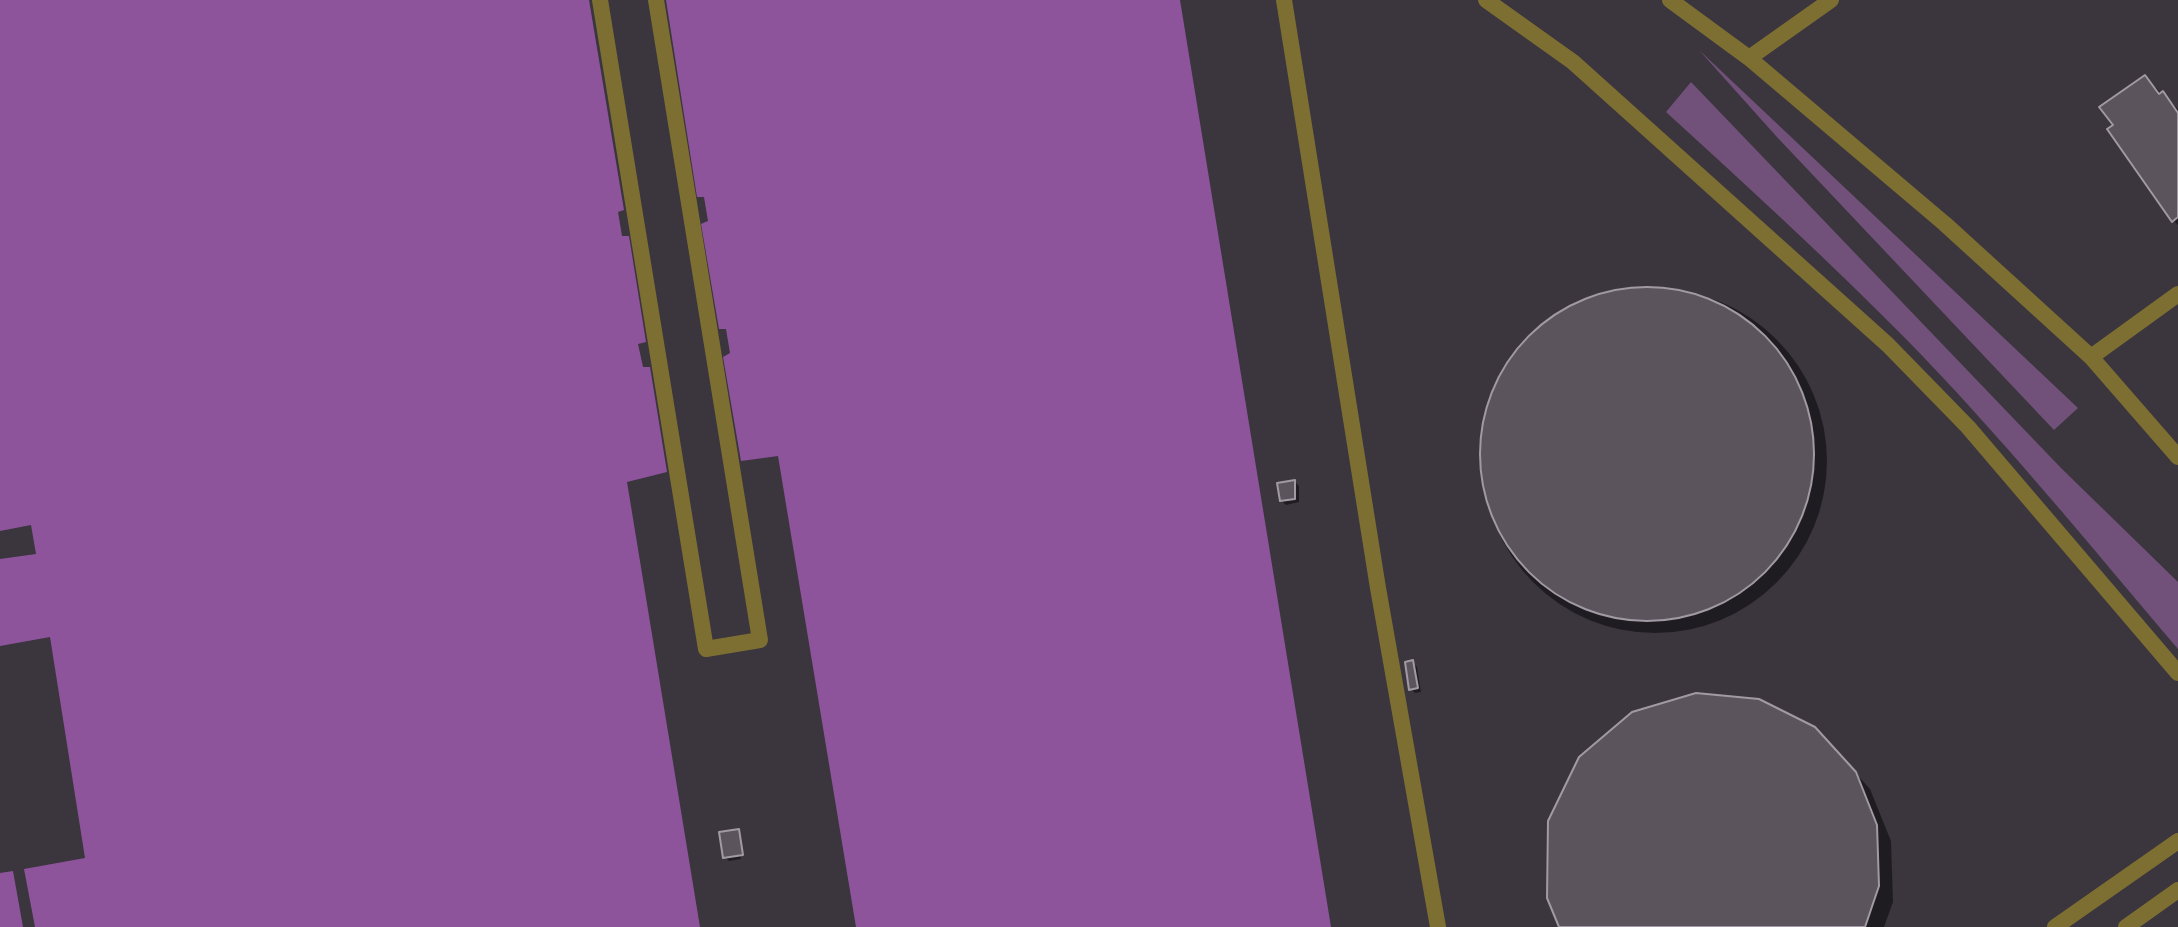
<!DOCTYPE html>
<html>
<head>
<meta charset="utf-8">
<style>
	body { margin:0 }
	canvas { display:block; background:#3b353d }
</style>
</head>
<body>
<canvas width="2178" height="927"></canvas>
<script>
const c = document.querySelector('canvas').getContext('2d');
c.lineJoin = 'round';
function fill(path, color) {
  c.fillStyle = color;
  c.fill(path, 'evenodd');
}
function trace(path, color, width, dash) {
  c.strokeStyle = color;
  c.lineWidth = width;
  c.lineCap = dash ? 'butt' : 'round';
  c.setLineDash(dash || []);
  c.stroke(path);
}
const green = new Path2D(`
	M1699 50 2078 408 2054 430 1776 136Z
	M1691 82 2061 468 2178 582V649C2089 544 2001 436 1905 338 1828 260 1747 186 1666 112Z`);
const water = new Path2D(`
	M0 0H589L624 210 618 212 622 236H629L646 342 638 344 643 367H650L667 472 627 482 700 927H0Z
	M666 0H1180L1331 927H856L778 456 741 461 723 357 730 353 726 329H719L701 224 708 221 704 197H697Z`);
const pier = new Path2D(`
	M31 525 36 554 0 559V531Z
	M50 637 85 858 24 869 35 927H23L13 871 0 873V646Z`);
const shadow = new Path2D(`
	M2145 77 2178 109V225L2173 220Z
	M1483 461a172 172 0 1 1 344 0a172 172 0 1 1-344 0Z
	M1295 482 1299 486V502L1286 505 1281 500Z
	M1412 662 1417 667 1421 692 1415 693 1411 689Z
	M1829 744 1870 789 1891 841 1893 902 1884 927H1562Z
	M739 831 741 859 729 861 725 857Z`);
const building = new Path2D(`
	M2145 75 2159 94 2163 91 2178 113V217L2172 222 2107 129 2113 125 2099 107Z
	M1480 454a167 167 0 1 1 334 0a167 167 0 1 1-334 0Z
	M1295 480V499L1280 501 1277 483Z
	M1413 660 1418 688 1409 690 1405 662Z
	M1696 693 1759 699 1815 727 1856 772 1877 825 1879 886 1865 927H1559L1547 898 1548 821 1579 757 1632 712Z
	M739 829 743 855 723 858 719 832Z`);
const lane = new Path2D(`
	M600 0 706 649 760 640 656 0
	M1284 0 1378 588 1438 927
	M1486 0 1573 62 1888 345 1968 427 2178 673
	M1670 0 1749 58 1945 224 2091 357 2178 457
	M1749 58 1831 0
	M2091 357 2178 294
	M2055 927 2178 841
	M2126 927 2178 890`);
fill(green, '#71507a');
fill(water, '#8d549c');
fill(pier, '#3b353d');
fill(shadow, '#0007');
fill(building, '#5b545d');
trace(building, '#a199a3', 2);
trace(lane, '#7d6f32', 16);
</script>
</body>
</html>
